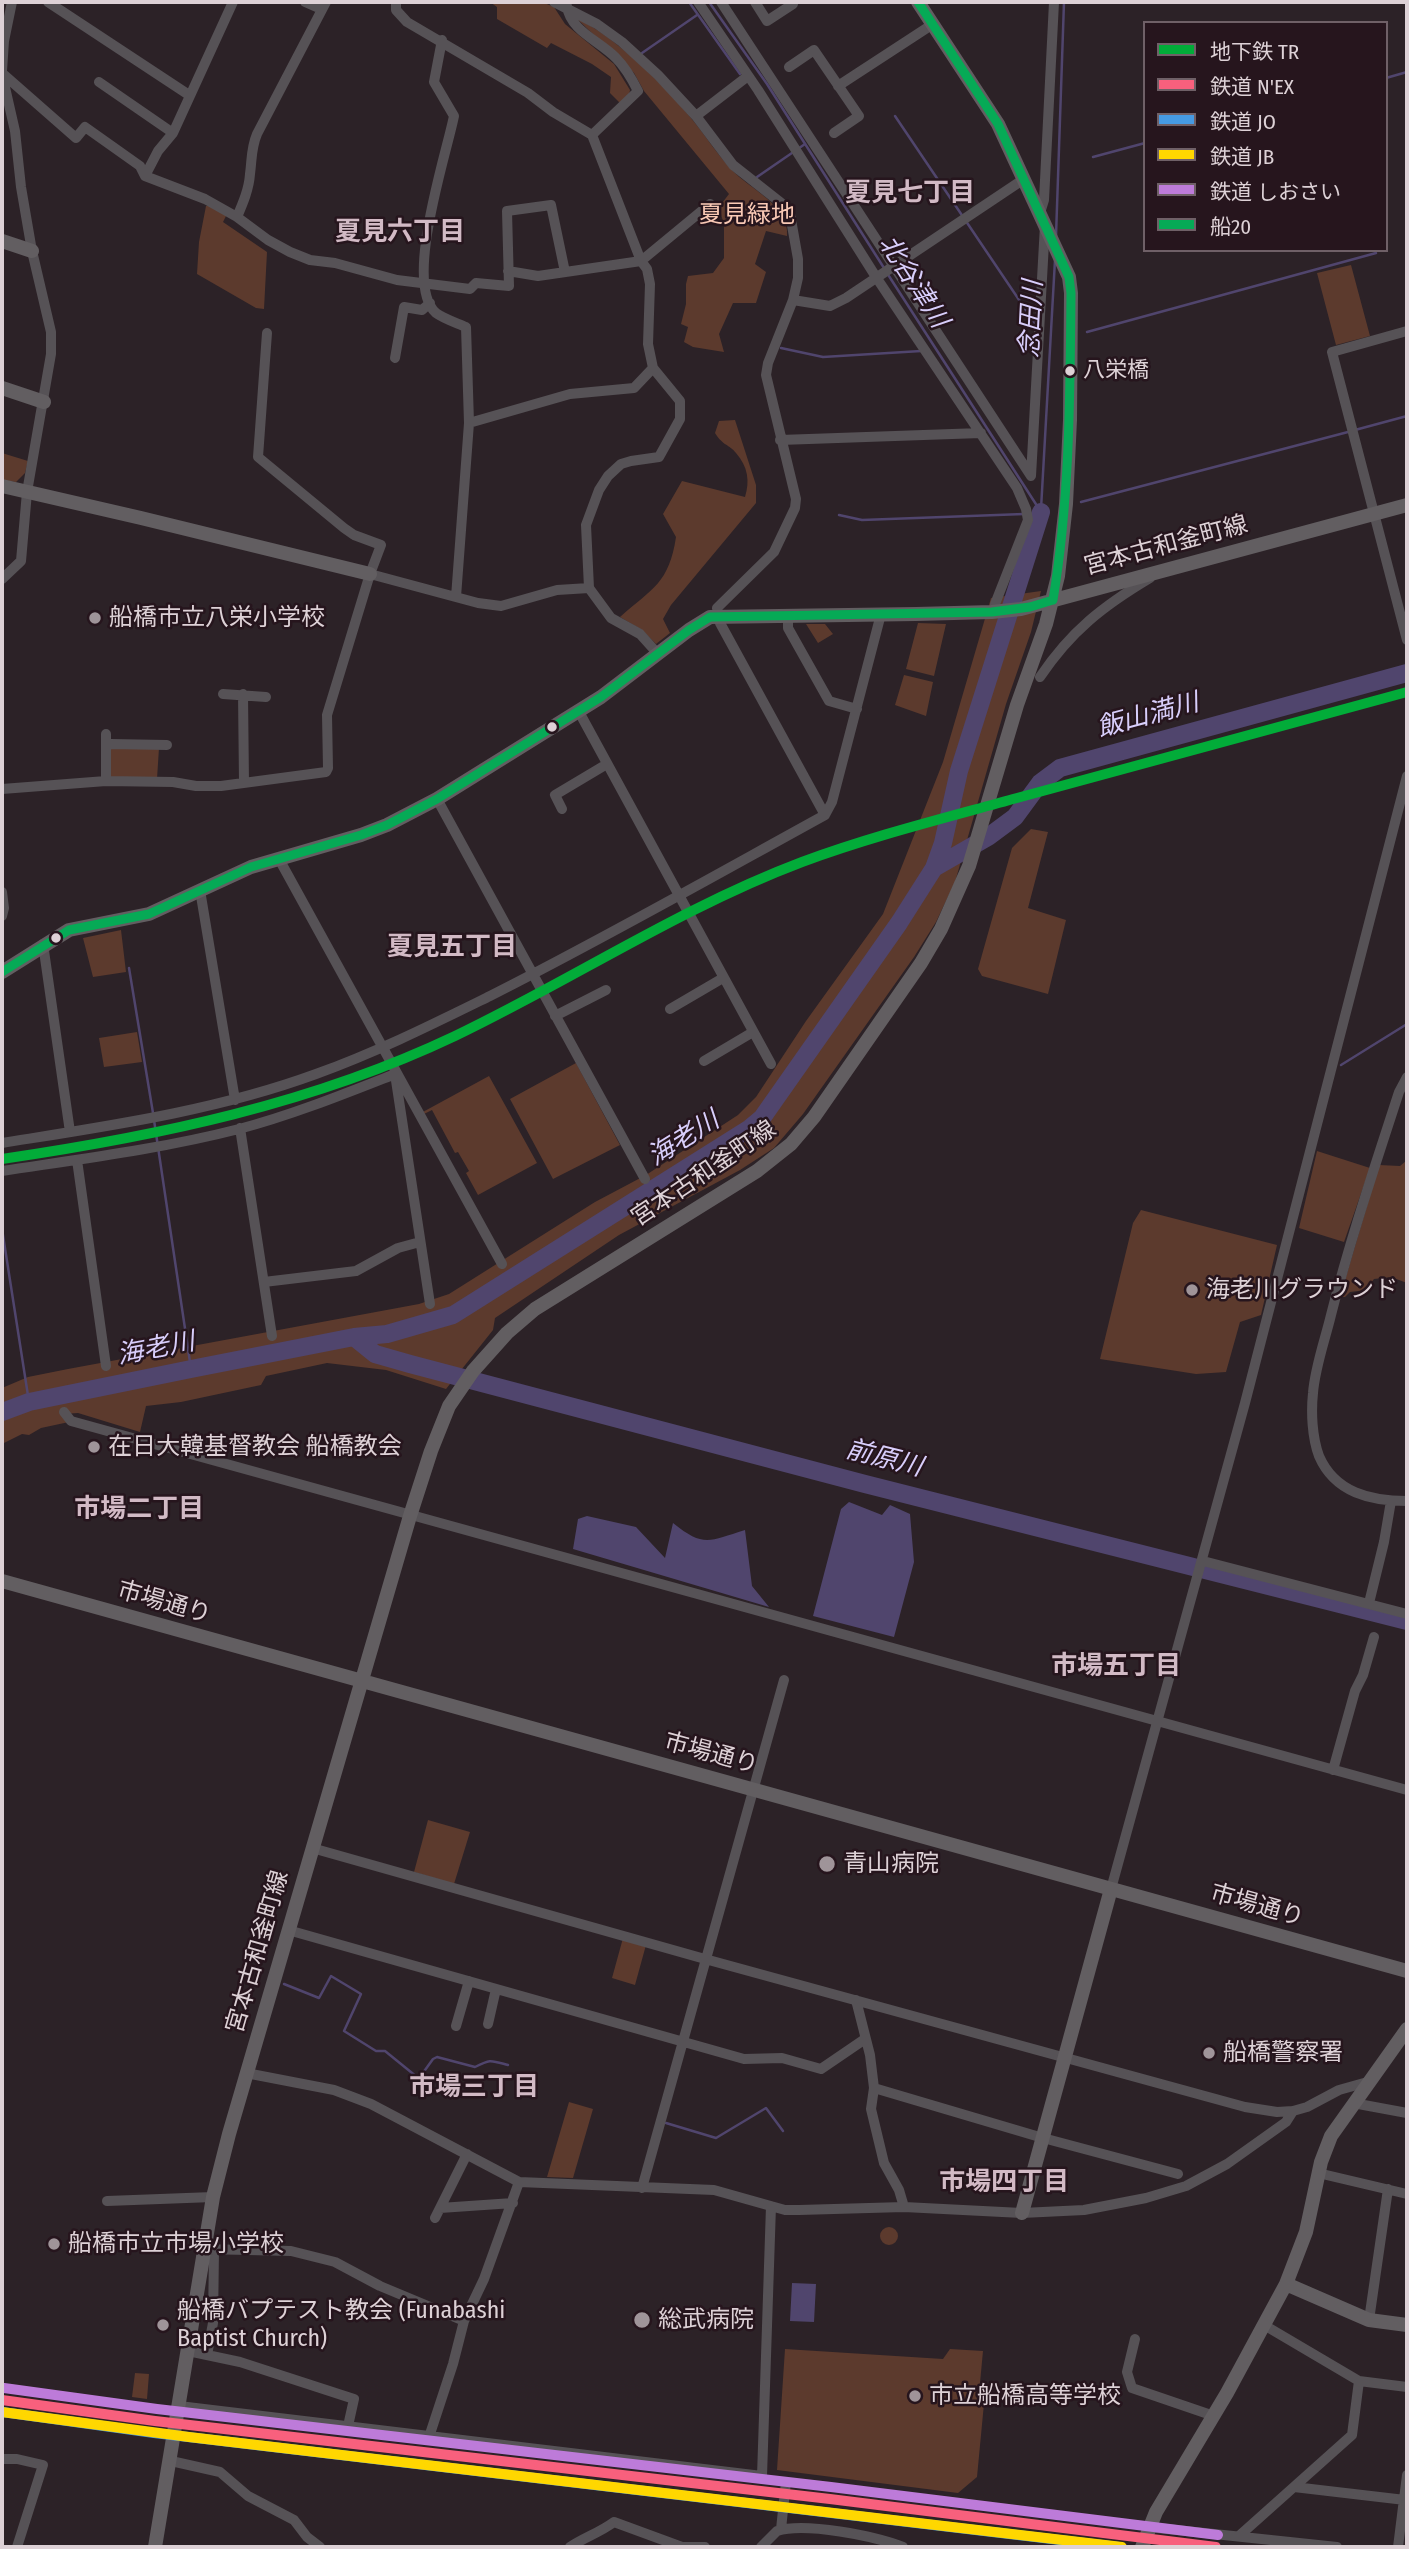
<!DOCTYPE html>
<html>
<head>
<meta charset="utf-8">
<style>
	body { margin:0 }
	#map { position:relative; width:1409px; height:2549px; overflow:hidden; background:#2c2227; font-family:"Fira Sans Condensed","Noto Sans JP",sans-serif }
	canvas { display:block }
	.frame { position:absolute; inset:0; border:4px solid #ddd1d6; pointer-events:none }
	.legend { position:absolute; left:1143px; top:21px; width:245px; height:231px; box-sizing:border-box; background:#26151d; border:2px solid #6f6067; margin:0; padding:9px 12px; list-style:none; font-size:21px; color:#ddd1d6 }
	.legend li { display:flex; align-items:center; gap:14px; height:35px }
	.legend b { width:35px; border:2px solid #6f6067 }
</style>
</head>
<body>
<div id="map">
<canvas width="1409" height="2549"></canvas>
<div class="frame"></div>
<ul class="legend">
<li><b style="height:9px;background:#02ac39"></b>地下鉄 TR</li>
<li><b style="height:9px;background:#f8607d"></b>鉄道 N'EX</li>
<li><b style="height:9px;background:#469ae3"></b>鉄道 JO</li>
<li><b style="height:9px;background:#ffd700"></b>鉄道 JB</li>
<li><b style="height:9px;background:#bd7bd9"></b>鉄道 しおさい</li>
<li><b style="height:9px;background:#06aa56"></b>船20</li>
</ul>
</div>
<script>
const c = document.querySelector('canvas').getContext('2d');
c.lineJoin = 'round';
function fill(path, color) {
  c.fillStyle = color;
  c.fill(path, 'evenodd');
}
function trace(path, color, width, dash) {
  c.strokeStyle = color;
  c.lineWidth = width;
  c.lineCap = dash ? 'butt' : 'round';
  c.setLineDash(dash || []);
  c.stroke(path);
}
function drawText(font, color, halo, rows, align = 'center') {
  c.font = font + ' "Fira Sans Condensed","Noto Sans JP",sans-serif';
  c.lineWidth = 5;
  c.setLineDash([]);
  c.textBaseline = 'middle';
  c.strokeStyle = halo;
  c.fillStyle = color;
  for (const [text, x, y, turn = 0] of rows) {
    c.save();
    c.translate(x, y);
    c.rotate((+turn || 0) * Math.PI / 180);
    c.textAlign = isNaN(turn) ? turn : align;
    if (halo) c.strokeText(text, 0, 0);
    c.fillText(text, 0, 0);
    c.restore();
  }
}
const green = new Path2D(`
	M490 2H542L554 7 565 24 614 64 630 90 629 95 621 104 610 93 611 77 592 64 551 43 547 48 497 19V7Z
	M575 17C618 39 664 84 695 123 707 138 718 155 731 169 750 190 790 205 787 236L766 231 755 264 766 272 756 303H733L719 334 724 352 693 347 684 342 688 327 681 324 686 304V284L688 276 713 273 724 258V225L719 207 729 194 644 91 634 73Z
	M206 206H211L227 214 223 222 267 252 264 309 256 308 197 274 199 242Z
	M1351 265 1370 336 1336 345 1317 273Z
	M735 420 756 485V503L671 605 663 619 670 633 656 644 642 630 620 617C653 588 669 583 676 537L663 514 682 481 745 497C750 481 748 467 736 453 729 444 723 446 715 433L719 421Z
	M2 453 28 461 25 473 16 482 2 480Z
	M1041 591 1031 632 1006 704 955 882 936 922 914 957 803 1114 774 1148 740 1170 619 1235 495 1318 493 1330 446 1389 386 1370 327 1363 266 1376 261 1385 181 1402 146 1406 140 1432 78 1413 63 1414 69 1422 41 1428 29 1435 22 1434 2 1444V1388L28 1377 68 1369 419 1304 449 1294 595 1202 646 1175 738 1115 756 1097 806 1021 883 914 943 762 991 598Z
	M918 623 946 624 934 676 906 669Z
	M806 624H825L833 634 818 643Z
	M904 675 933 682 926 716 895 705Z
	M114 747 159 748 157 779 111 777 108 774V750Z
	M1031 829 1048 832 1028 908 1066 920 1048 994 982 976 978 969 1012 848Z
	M121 930 126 972 93 977 83 938Z
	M137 1032 142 1062 104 1067 99 1038Z
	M576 1063 620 1145 553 1179 510 1099Z
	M489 1076 537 1163 478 1195 466 1173 469 1171 458 1152 455 1153 432 1110 422 1115 421 1113Z
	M1317 1151 1370 1168 1344 1242 1299 1228Z
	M1406 1161 1407 1283 1391 1277 1374 1279 1366 1290 1350 1292 1345 1297H1340L1379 1165 1400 1166Z
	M1141 1210 1277 1245 1261 1315 1240 1322 1226 1372 1196 1374 1100 1359 1133 1223Z
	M428 1820 470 1832 454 1884 414 1872Z
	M623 1938 646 1945 635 1985 612 1978Z
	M569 2102 593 2109 573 2178 547 2177Z
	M880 2236a9 9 0 1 1 18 0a9 9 0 1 1-18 0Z
	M785 2349 943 2359 950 2349 983 2351 980 2383 985 2393 977 2477 958 2493 777 2470Z
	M135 2373 149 2374 147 2399 132 2397Z`);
const water = new Path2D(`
	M849 1502 882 1515 890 1505 910 1514 914 1562 894 1637 813 1616 841 1509Z
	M587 1516 636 1527 665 1558 673 1523C704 1548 709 1541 745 1530L752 1586 769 1607 573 1549 578 1519Z
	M792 2283 816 2284 814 2322 790 2321Z`);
const stream = new Path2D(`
	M689 2 740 74
	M709 2 767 84 884 268
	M642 53 697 15
	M1386 78 1407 72
	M895 116 1036 325
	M1093 157 1145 143
	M757 177 805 144
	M1056 236 1064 2
	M887 273 1041 512
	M1087 332 1376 253
	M781 348 823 357 921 351
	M1355 430 1407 416
	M1081 502 1348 432
	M1041 509 1055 260
	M1030 514 1041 513
	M839 515 862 520 1024 514
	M129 968 153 1113
	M1341 1065 1407 1024
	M154 1120 191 1369
	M2 1229 29 1402
	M284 1984 319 1998 331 1976 361 1994 344 2031 376 2051H385L417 2077H420L433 2059 437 2057 475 2067C491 2059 490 2060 508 2065
	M666 2123 716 2138 766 2108 783 2131`);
const river = new Path2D(`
	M934 868 988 837 1015 817 1040 783 1060 768 1407 673
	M354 1337 375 1354 410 1364 865 1484 1407 1621
	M2 1412 29 1402 191 1369 354 1337 387 1334 453 1315 750 1128 762 1118 899 923 934 868 943 843 959 771 1041 512`);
const street = new Path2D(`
	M48 2 189 95
	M305 2 321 9
	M396 2V10L407 22 528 93 553 112 592 135 641 261 647 269 650 284 648 344 653 368 680 401V419L659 457 631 461 621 464 608 476 599 490 586 525 589 588 611 618 640 634 658 654
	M554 2 597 24 622 42 658 75 696 116 733 165 785 206 790 214 798 259V278L793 300 768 363 766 375 796 499 795 508 774 552 717 608 720 623 825 815
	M698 2 758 90 876 277 1017 488 1026 509 1028 520 995 604
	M721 2 1031 476 1045 225
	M755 2 767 21 793 4
	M567 6C570 31 600 41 616 58 626 68 632 79 638 91L592 135
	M442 40 434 82 454 116C446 156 403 284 436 313 444 319 457 323 466 327L469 423 456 597
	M789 67 814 50 859 116 834 133
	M2 71 4 41 12 2
	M2 73 76 138 85 127 140 166 145 176 205 199 237 217 268 240 290 252 310 260 335 263 397 280 470 289 476 283 509 286 507 211 551 205 565 272
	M99 82 173 133
	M838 86 933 24
	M696 116 748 76
	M145 176 158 151 173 133 233 2
	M1040 213 1044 200 1054 2
	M237 217C243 203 249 189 250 174 252 159 251 148 257 134L326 2
	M508 271 538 276 641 261 710 204
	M793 300 830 306 846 298 1024 179
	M1407 331 1332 352 1407 640
	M395 358 404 307 422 310 430 303
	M469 423 570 394 634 388 653 368
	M780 440 981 433
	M370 574 478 603 501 606 557 590 589 588
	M2 579 21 561 27 492 51 354V332L32 251 21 187 15 131 2 74
	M788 615V628L829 701 857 709
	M1040 677C1071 631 1103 606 1150 578
	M223 694 266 697
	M243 694 244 783
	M578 710 771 1064
	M106 734V781
	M106 746 111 744 167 745
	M2 789 106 781 173 782 196 786H221L326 772 328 768 327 715 370 574 381 545 354 535 344 528 258 457 267 333
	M437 799 645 1179
	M562 809 555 795 607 764
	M279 859 502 1264
	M200 890 235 1100
	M2 892 4 908 2 916
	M43 944 70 1132
	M670 1009 723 978
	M555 1016 606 990
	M704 1061 753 1032
	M1407 1077 1399 1092C1375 1166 1350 1240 1331 1315 1325 1340 1315 1367 1313 1393 1311 1412 1312 1437 1319 1456 1335 1493 1371 1501 1407 1501
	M240 1128 272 1336
	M2 1143C108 1126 215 1111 316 1074 377 1052 433 1024 490 996 603 939 714 876 825 815L832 802 881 614
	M77 1160 106 1366
	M2 1171C81 1159 161 1149 239 1129 292 1115 344 1094 395 1074L430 1304
	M264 1282 356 1271 398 1248 420 1242
	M64 1412 71 1421 1407 1790
	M1203 1561 1407 1614
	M1369 1603 1384 1542 1391 1501
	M1333 1770 1355 1691 1363 1675 1374 1637
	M312 1848 705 1959 1245 2107 1277 2112 1293 2111 1307 2107 1339 2090 1371 2081
	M1111 1889 1245 1403 1407 776
	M288 1930 744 2059 782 2058 821 2069 865 2039
	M856 2000 870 2055 874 2088 871 2109 884 2163 899 2190 904 2207
	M488 2024 496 1989
	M456 2026 469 1981
	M246 2073 334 2090 371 2104 519 2182 714 2190 785 2210H799L904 2207 1022 2213 1084 2210 1146 2198 1186 2186 1227 2164 1286 2122 1293 2111
	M874 2088 1043 2138 1178 2174
	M1353 2103 1407 2113
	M1318 2173 1407 2194
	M642 2188 784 1680
	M107 2201 213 2197
	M440 2208 513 2203
	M435 2218 467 2154
	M204 2249 291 2251 335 2262 380 2286 464 2321
	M1369 2320 1388 2189
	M1264 2325 1359 2381 1407 2387
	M1135 2339 1127 2372 1132 2388 1214 2416
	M188 2351 240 2362 354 2399 348 2426
	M207 2355 213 2323 214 2250
	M179 2406 762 2476 771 2206
	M429 2437 453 2364 464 2321 484 2279 519 2182
	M2 2459H17L43 2465 17 2547
	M171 2461 220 2472 248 2496 294 2520 307 2537 320 2547
	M1294 2487 1405 2500
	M1148 2527 1337 2547
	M781 2529 786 2482
	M1239 2536 1352 2435 1359 2381
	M570 2547C585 2537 599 2533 614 2522L682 2547H705
	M761 2547 777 2531C805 2522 875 2536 903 2547
	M1398 2547 1407 2475`);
const secondary = new Path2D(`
	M2 241 32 251
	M2 388 44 402
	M2 486 141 518 370 574
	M2 972 69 930 149 914 251 867 361 835 387 825 437 799 601 697 689 630 710 617 916 614 992 612 1021 609 1407 505
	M2 1581 1407 1971
	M1022 2213 1111 1889
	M1286 2284 1369 2320 1407 2325
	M155 2547 213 2197 229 2134 410 1516 431 1451 449 1406 473 1371 507 1333 535 1309 757 1171 791 1144 814 1117 921 963 941 929 969 866 1017 705 1046 624 1058 576 1066 504 1070 420 1071 293 1069 277 998 124 918 2
	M1142 2547 1156 2512 1227 2393 1286 2284 1306 2232 1321 2162 1331 2136 1407 2029`);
const bus1 = new Path2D(`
	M918 2 998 124 1069 277 1071 293C1070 396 1070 498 1053 600
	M2 972 69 930 149 914 251 867 361 835 387 825 437 799 601 697 689 630 710 617 992 612 1030 607 1053 600`);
const rail1 = new Path2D(`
	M2 2400 155 2421 830 2499 1216 2547`);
const rail2 = new Path2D(`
	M2 2412 154 2433 1119 2547`);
const rail3 = new Path2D(`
	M2 2412 189 2437 1122 2547`);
const rail4 = new Path2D(`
	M4 2388 157 2409 831 2487 1218 2535`);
const metro1 = new Path2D(`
	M2 1159C158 1136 312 1104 455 1036 572 980 680 908 802 862 872 836 945 818 1017 798 1147 762 1277 728 1407 692`);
const markers = [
	[1070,371,6,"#ddd1d6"],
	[95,618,7,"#9f9499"],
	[552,727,6,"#ddd1d6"],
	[56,938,6,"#ddd1d6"],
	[1192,1290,7,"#9f9499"],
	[94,1447,7,"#9f9499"],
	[827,1864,9,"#9f9499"],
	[1209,2053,7,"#9f9499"],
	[54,2244,7,"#9f9499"],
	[642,2320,9,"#9f9499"],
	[163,2325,7,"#9f9499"],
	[915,2396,7,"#9f9499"]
];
const busNames = [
	["八栄橋",1083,371]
];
const parkNames = [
	["夏見緑地",747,215]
];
const streetNames = [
	["宮本古和釜町線",1166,546,-15],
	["宮本古和釜町線",704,1174,-34],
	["市場通り",164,1603,16],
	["市場通り",711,1754,15],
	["市場通り",1257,1906,16],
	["宮本古和釜町線",258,1952,-74]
];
const poiNames = [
	["船橋市立八栄小学校",109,618],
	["海老川グラウンド",1206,1290],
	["在日大韓基督教会 船橋教会",108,1447],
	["青山病院",843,1864],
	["船橋警察署",1223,2053],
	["船橋市立市場小学校",68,2244],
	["船橋バプテスト教会 (Funabashi",177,2311],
	["Baptist Church)",177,2339],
	["総武病院",658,2320],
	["市立船橋高等学校",929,2396]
];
const neighbourhoodNames = [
	["夏見七丁目",910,194],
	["夏見六丁目",400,233],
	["夏見五丁目",452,948],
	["市場二丁目",139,1510],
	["市場五丁目",1116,1667],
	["市場三丁目",474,2088],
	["市場四丁目",1004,2183]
];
const waterNames = [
	["北谷津川",913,282,57],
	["念田川",1032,319,-87],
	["飯山満川",1148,716,-15],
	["海老川",684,1139,-32],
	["海老川",156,1349,-11],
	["前原川",884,1459,14]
];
fill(green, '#5c3a2d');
fill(water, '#50456d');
trace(stream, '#50456d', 2.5);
trace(river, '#50456d', 18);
trace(street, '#565256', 10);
trace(secondary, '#625e61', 14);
trace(bus1, '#06aa56', 9);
trace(rail1, '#f8607d', 10);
trace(rail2, '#469ae3', 10);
trace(rail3, '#ffd700', 10);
trace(rail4, '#bd7bd9', 10);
trace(metro1, '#02ac39', 10);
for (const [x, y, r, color] of markers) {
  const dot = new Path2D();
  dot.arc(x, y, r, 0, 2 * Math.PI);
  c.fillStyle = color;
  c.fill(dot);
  trace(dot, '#26151d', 2.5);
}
drawText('22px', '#ddd1d6', '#26151d', busNames, 'left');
drawText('24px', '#f9c9b5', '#26151d', parkNames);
drawText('24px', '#ddd1d6', '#26151d', streetNames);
drawText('24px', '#ddd1d6', '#26151d', poiNames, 'left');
drawText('bold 26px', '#d2bac5', '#26151d', neighbourhoodNames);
drawText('italic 26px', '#d8cefb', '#26151d', waterNames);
</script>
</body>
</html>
